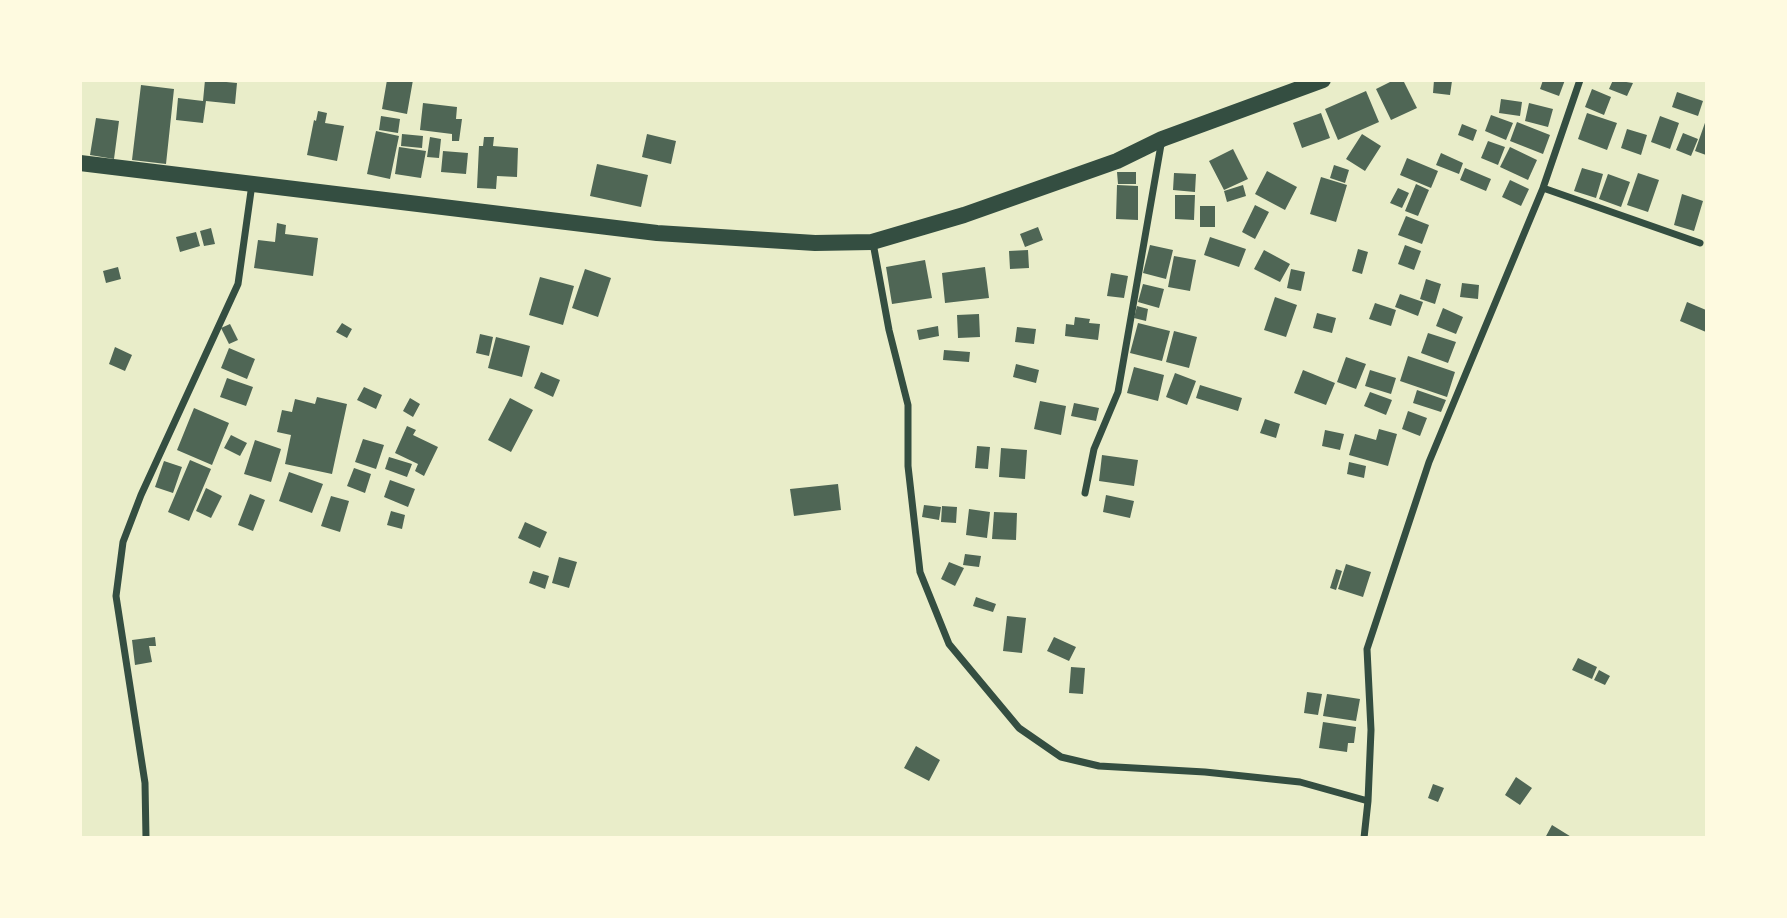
<!DOCTYPE html>
<html>
<head>
<meta charset="utf-8">
<style>
	body { margin:0 }
	#map { position:relative; width:1787px; height:918px; overflow:hidden; background:#e9edc9; font-family:Cabin,sans-serif }
	canvas { display:block }
	.frame { position:absolute; inset:0; border:82px solid #fefae0; pointer-events:none }
</style>
</head>
<body>
<div id="map">
<canvas width="1787" height="918"></canvas>
<div class="frame"></div>
</div>
<script>
const c = document.querySelector('canvas').getContext('2d');
c.lineJoin = 'round';
function fill(path, color) {
  c.fillStyle = color;
  c.fill(path, 'evenodd');
}
function trace(path, color, width, dash) {
  c.strokeStyle = color;
  c.lineWidth = width;
  c.lineCap = dash ? 'butt' : 'round';
  c.setLineDash(dash || []);
  c.stroke(path);
}
const building = new Path2D(`
	M205 80 237 83 235 104 206 101 203 123 176 120 178 98 203 101Z
	M387 80H413L407 114 382 109Z
	M1394 80H1403L1417 108 1391 120 1376 89Z
	M1434 80 1452 81 1450 95 1433 93Z
	M1543 80H1565L1559 96 1540 89Z
	M1613 80 1633 83 1627 96 1609 89Z
	M141 85 174 89 166 164 132 160Z
	M1592 89 1611 97 1604 115 1585 107Z
	M1366 91 1379 122 1338 140 1325 109Z
	M1677 92 1703 101 1698 116 1672 107Z
	M1501 99 1522 102 1520 116 1499 113Z
	M423 103 457 107 456 119H462L459 141H452V134L420 130Z
	M1529 103 1553 109 1548 127 1525 121Z
	M318 111 327 113 325 123 344 126 337 161 307 155 314 120 316 121Z
	M1321 113 1330 138 1302 148 1293 123Z
	M1587 113 1617 123 1607 150 1578 139Z
	M1491 115 1513 123 1506 140 1485 131Z
	M381 116 400 119 398 133 379 130Z
	M1660 116 1679 123 1670 149 1651 142Z
	M96 118 119 121 114 159 90 155Z
	M1706 120V155L1695 151Z
	M1517 122 1550 135 1543 154 1510 141Z
	M1462 124 1477 130 1473 141 1458 135Z
	M1627 129 1647 135 1641 155 1621 148Z
	M376 131 399 136 390 179 367 174Z
	M1683 133 1698 139 1691 156 1676 150Z
	M402 134 423 136 422 148 401 146Z
	M647 134 676 141 671 164 642 157Z
	M1362 134 1381 146 1365 171 1346 159Z
	M430 137 441 139 439 158 427 157Z
	M484 137H494L493 146 518 148 517 177 497 176 496 189 477 188 479 146H483Z
	M1488 141 1505 147 1498 165 1481 158Z
	M399 147 426 151 421 178 395 174Z
	M1510 147 1537 160 1528 180 1500 167Z
	M1233 149 1248 179 1224 190 1209 161Z
	M443 151 468 153 466 174 441 172Z
	M1441 153 1463 163 1459 174 1436 165Z
	M1407 158 1438 171 1431 188 1400 175Z
	M597 164 648 175 641 207 590 196Z
	M1334 165 1349 170 1345 183 1330 178Z
	M1465 168 1491 179 1486 191 1460 180Z
	M1582 168 1603 174 1596 198 1574 191Z
	M1267 171 1297 187 1285 210 1255 194Z
	M1117 172H1136V184H1118Z
	M1174 173 1196 174 1195 192 1173 190Z
	M1638 173 1659 180 1648 212 1627 205Z
	M1608 174 1630 182 1621 207 1599 199Z
	M1321 177 1347 185 1336 222 1310 214Z
	M1510 180 1529 189 1521 206 1502 197Z
	M1416 184 1429 190 1418 216 1405 211Z
	M1117 185 1138 186V220L1116 219Z
	M1243 185 1246 196 1227 202 1224 191Z
	M1398 188 1409 193 1402 208 1390 203Z
	M1682 194 1703 201 1694 231 1674 225Z
	M1175 195H1195L1194 220 1175 219Z
	M1255 205 1269 212 1255 239 1242 232Z
	M1200 206H1215V227H1200Z
	M1406 216 1429 225 1422 244 1398 235Z
	M277 223 286 225 285 234 318 238 313 276 254 268 258 240 275 242Z
	M1038 227 1043 240 1025 247 1020 234Z
	M211 228 215 244 204 246 200 231Z
	M196 232 200 246 180 252 176 237Z
	M1210 237 1246 249 1239 267 1204 255Z
	M1150 245 1173 250 1166 279 1143 273Z
	M1405 245 1421 251 1414 270 1398 264Z
	M1358 249 1368 252 1362 274 1352 271Z
	M1028 250 1029 268 1010 269 1009 251Z
	M1264 250 1290 264 1280 282 1254 269Z
	M1174 256 1196 260 1190 291 1168 287Z
	M925 260 932 298 892 304 886 267Z
	M118 267 121 279 106 283 103 271Z
	M985 267 989 298 945 303 942 273Z
	M585 269 611 278 598 317 572 308Z
	M1291 269 1305 272 1301 291 1287 288Z
	M1111 273 1128 276 1124 298 1107 296Z
	M540 277 574 286 563 325 529 315Z
	M1426 279 1441 284 1435 304 1420 299Z
	M1462 283 1479 285 1478 299 1460 297Z
	M1143 284 1164 289 1159 308 1138 302Z
	M1400 294 1423 302 1418 316 1395 307Z
	M1275 297 1297 305 1286 337 1264 330Z
	M1687 302 1706 310V332L1680 321Z
	M1375 303 1396 310 1391 326 1369 319Z
	M1137 306 1148 309 1146 321 1134 318Z
	M1443 308 1463 317 1456 334 1436 326Z
	M1317 313 1336 318 1332 333 1313 328Z
	M979 314 980 337 958 338 957 315Z
	M1075 317 1090 319 1089 323 1100 324 1098 340 1065 336 1066 324 1074 325Z
	M342 323 352 329 347 338 336 332Z
	M1138 323 1170 331 1162 361 1130 353Z
	M230 324 238 340 229 344 221 328Z
	M938 326 939 336 919 340 917 330Z
	M1017 327 1036 329 1034 344 1015 342Z
	M1174 331 1197 337 1189 368 1166 362Z
	M1428 333 1456 342 1448 363 1421 353Z
	M480 334 493 337 489 356 476 353Z
	M496 337 530 346 522 377 488 368Z
	M115 347 132 355 125 371 109 364Z
	M229 348 255 359 247 379 221 368Z
	M944 350 970 352 969 362 943 360Z
	M1408 356 1455 372 1447 397 1400 381Z
	M1346 357 1366 364 1356 389 1337 382Z
	M1016 364 1039 370 1036 383 1013 377Z
	M1134 367 1164 375 1158 401 1127 393Z
	M1303 370 1335 383 1326 405 1294 393Z
	M1370 370 1396 378 1391 394 1365 386Z
	M541 372 560 380 553 397 534 388Z
	M1175 373 1196 381 1187 405 1166 397Z
	M227 378 253 387 246 406 220 397Z
	M1200 385 1242 398 1238 411 1196 398Z
	M364 387 382 395 376 409 357 400Z
	M1417 390 1446 400 1441 412 1413 403Z
	M1370 392 1392 400 1386 415 1364 406Z
	M317 397 347 404 332 474 285 464 291 435 277 432 282 410 292 412 295 399 315 404Z
	M410 398 420 404 413 417 403 411Z
	M510 398 533 410 511 452 488 440Z
	M1040 401 1066 406 1061 435 1034 429Z
	M1074 403 1099 408 1096 421 1071 416Z
	M194 408 229 423 212 465 177 450Z
	M1408 411 1427 418 1420 436 1402 429Z
	M1265 419 1280 424 1276 438 1260 433Z
	M407 426 416 430 413 435 438 447 424 476 415 471 418 464 395 453Z
	M1379 429 1397 434 1388 466 1349 455 1355 434 1376 440Z
	M1325 430 1344 434 1340 450 1322 446Z
	M231 435 247 443 240 456 224 448Z
	M363 439 384 445 376 469 355 462Z
	M255 440 281 449 271 482 244 474Z
	M977 446 990 447 988 469 975 468Z
	M1001 448 1027 450 1025 479 999 477Z
	M1102 455 1138 460 1134 486 1099 481Z
	M389 457 412 464 407 477 385 469Z
	M190 460 211 469 189 521 168 512Z
	M164 461 182 467 173 493 155 487Z
	M1349 462 1366 466 1364 478 1347 474Z
	M354 468 371 474 365 493 347 486Z
	M289 472 323 484 312 513 279 501Z
	M390 480 415 489 408 507 384 497Z
	M838 484 841 510 794 516 790 489Z
	M206 488 222 496 211 518 196 511Z
	M250 494 265 500 253 531 238 525Z
	M1106 495 1134 501 1130 518 1103 512Z
	M331 496 349 501 340 532 321 526Z
	M924 505 941 507 939 520 922 517Z
	M942 506 957 507 956 523 941 522Z
	M969 509 990 512 987 538 966 535Z
	M391 511 405 515 402 529 387 525Z
	M994 512 1017 513 1016 540 992 539Z
	M525 522 547 532 540 548 518 538Z
	M965 554 981 556 979 567 963 565Z
	M559 557 577 562 569 588 552 583Z
	M949 562 964 568 955 586 941 579Z
	M1346 564 1371 572 1363 597 1338 589Z
	M1336 569 1342 571 1336 590 1330 588Z
	M533 571 549 576 545 589 529 583Z
	M976 597 996 604 993 612 973 606Z
	M1007 616 1026 618 1022 653 1003 651Z
	M155 637 156 646H149L152 662 135 665 132 640Z
	M1054 637 1076 647 1069 661 1047 651Z
	M1578 658 1597 667 1592 679 1572 670Z
	M1071 667 1085 668 1083 694 1069 693Z
	M1599 670 1610 676 1605 685 1594 680Z
	M1307 692 1322 694 1318 715 1304 713Z
	M1327 694 1360 699 1356 721 1323 716Z
	M1323 722 1356 727 1354 743H1348L1347 752 1319 748Z
	M916 746 940 760 929 781 904 768Z
	M1516 777 1532 788 1520 805 1505 795Z
	M1433 784 1444 788 1438 802 1428 798Z
	M1552 825 1573 838H1545Z`);
const minor = new Path2D(`
	M1543 188 1700 243
	M873 243 889 330 908 405V466L920 572 949 644 1019 728 1061 757 1099 766 1205 772 1300 782 1368 801
	M1085 493 1094 449 1118 392 1162 139
	M146 838 145 783 116 596 123 542 141 495 238 284 252 184
	M1364 838 1368 801 1371 730 1367 649 1429 462 1543 188 1580 80`);
const primary = new Path2D(`
	M80 163 657 233 815 243 872 242 964 215 1117 161 1162 139 1323 80`);
fill(building, '#4f6655');
trace(minor, '#344e41', 7);
trace(primary, '#344e41', 16);
</script>
</body>
</html>
